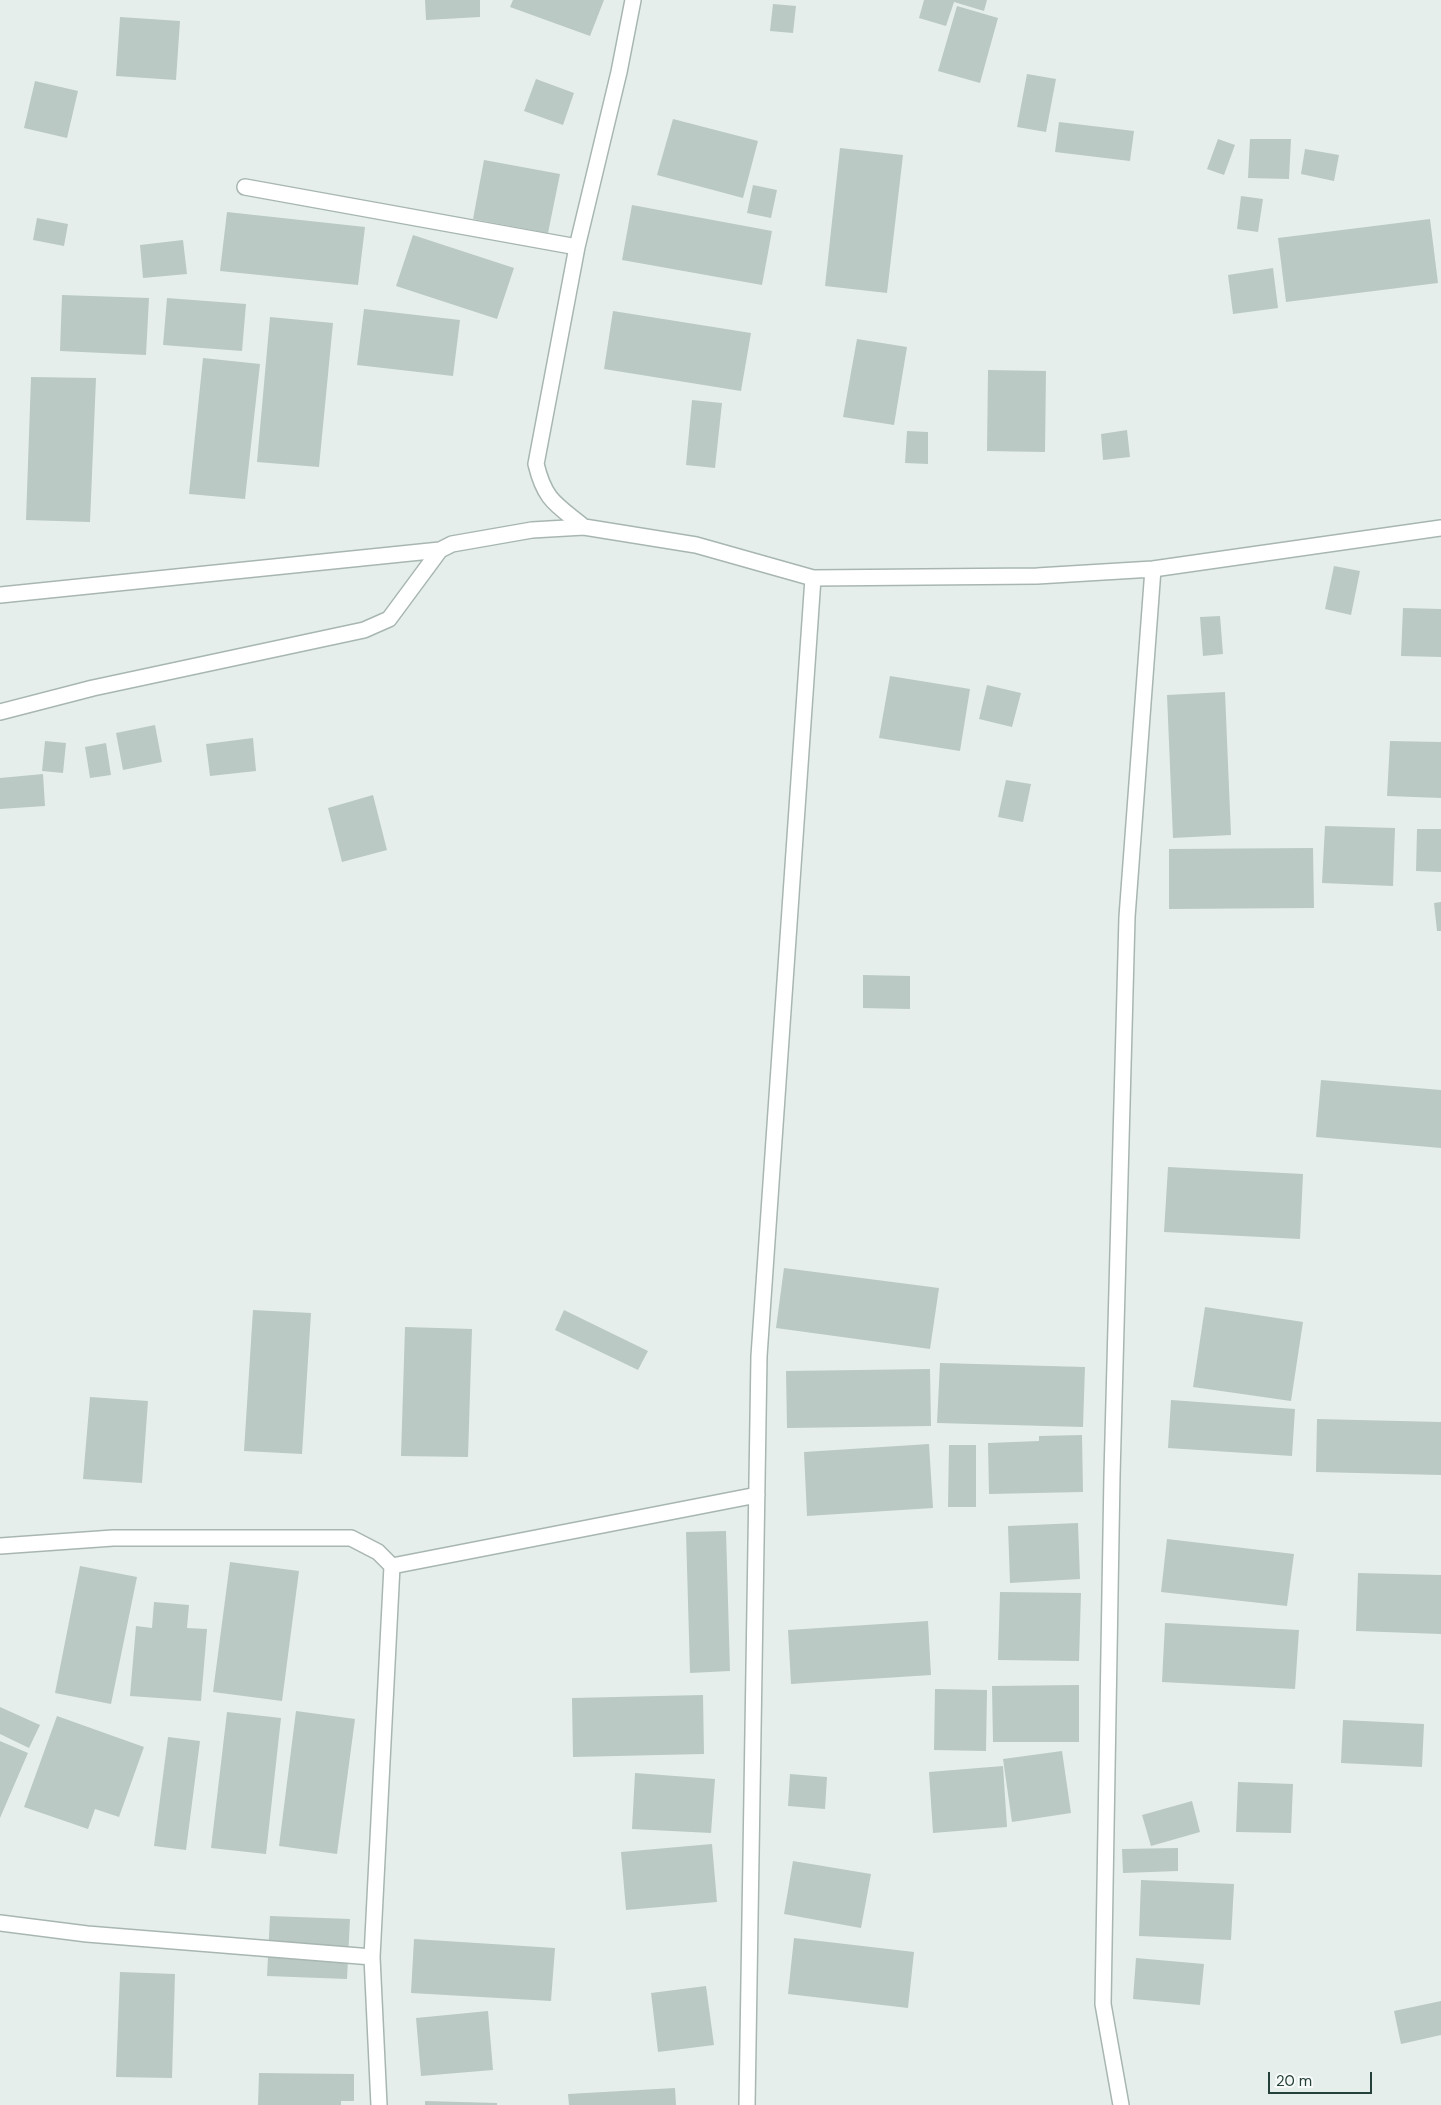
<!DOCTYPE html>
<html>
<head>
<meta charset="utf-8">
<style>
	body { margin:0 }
	#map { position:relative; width:1441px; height:2105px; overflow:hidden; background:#e5eeeb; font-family:"DM Sans",sans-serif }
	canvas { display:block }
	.scale { position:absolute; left:1268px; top:2072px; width:104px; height:22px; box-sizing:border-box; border:2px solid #253f3a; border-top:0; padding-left:6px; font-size:15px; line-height:18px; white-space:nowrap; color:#253f3a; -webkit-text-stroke:4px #f6faf8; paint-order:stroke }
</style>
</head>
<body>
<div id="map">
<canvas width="1441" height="2105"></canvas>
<div class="scale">20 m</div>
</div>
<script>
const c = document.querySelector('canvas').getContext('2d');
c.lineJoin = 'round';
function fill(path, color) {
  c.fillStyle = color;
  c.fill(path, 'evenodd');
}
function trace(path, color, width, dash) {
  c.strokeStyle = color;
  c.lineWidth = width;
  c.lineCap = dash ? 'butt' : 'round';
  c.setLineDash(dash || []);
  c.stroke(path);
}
const building = new Path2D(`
	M425 0H480V17L426 20Z
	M513 0H604L590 36 510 7Z
	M924 0H987L984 11 954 2 946 26 919 18Z
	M773 4 796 6 793 33 770 31Z
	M957 6 998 18 980 83 938 71Z
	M120 17 180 21 176 80 116 76Z
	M1027 74 1056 79 1046 132 1017 127Z
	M536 79 574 93 563 125 524 111Z
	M35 81 78 91 67 138 24 128Z
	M673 119 758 141 743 198 657 175Z
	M1059 122 1134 131 1130 161 1055 152Z
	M1218 139 1235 145 1224 175 1207 169Z
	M1250 139H1291L1289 179 1248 178Z
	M840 148 903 155 887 293 825 286Z
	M1305 149 1339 155 1334 181 1301 174Z
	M484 160 560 174 548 233 473 219Z
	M753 185 777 190 771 218 747 213Z
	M1241 196 1263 199 1258 232 1237 229Z
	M632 205 772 231 762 285 622 260Z
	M227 212 365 227 358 285 220 271Z
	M37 218 68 224 64 246 33 240Z
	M1430 219 1438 283 1286 302 1278 238Z
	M413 235 514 268 497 319 396 286Z
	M183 240 187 274 143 278 140 245Z
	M1273 268 1278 308 1233 314 1228 275Z
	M62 295 149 298 146 355 60 351Z
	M167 298 246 304 242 351 163 345Z
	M364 309 460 320 453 376 357 365Z
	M613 311 751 333 741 391 604 369Z
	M270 317 333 323 319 467 257 462Z
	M857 339 907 347 894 425 843 417Z
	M203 358 260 364 245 499 189 494Z
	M988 370 1046 371 1045 452 987 451Z
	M31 377 96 378 90 522 26 520Z
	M692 400 722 403 715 468 686 465Z
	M1127 430 1130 457 1103 460 1101 434Z
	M907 431 928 432V464L905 463Z
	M1334 566 1360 571 1351 615 1325 609Z
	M1403 608 1441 609V657L1401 656Z
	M1220 616 1223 654 1203 656 1200 617Z
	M890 676 970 689 960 751 879 738Z
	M987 685 1021 693 1012 727 979 719Z
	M1225 692 1231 835 1173 838 1167 695Z
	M155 725 162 762 123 770 116 733Z
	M253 738 256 771 210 776 206 744Z
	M45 741 66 743 63 773 42 771Z
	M1390 741 1441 742V798L1387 796Z
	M106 743 111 775 90 778 85 747Z
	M43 774 45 806 0 809V778Z
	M1006 780 1031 784 1023 822 998 817Z
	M373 795 387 850 342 862 328 808Z
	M1325 826 1395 828 1393 886 1322 883Z
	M1417 829H1441V872L1416 871Z
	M1313 848 1314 908 1169 909V849Z
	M1441 902V931H1437L1434 903Z
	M863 975 910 976V1009L863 1008Z
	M1321 1080 1441 1090V1148L1316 1137Z
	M1168 1167 1303 1174 1300 1239 1164 1232Z
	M784 1268 939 1288 930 1349 776 1328Z
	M1205 1307 1303 1322 1291 1401 1193 1387Z
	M253 1310 311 1313 302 1454 244 1451Z
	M564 1310 648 1351 638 1370 555 1330Z
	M405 1327 472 1329 468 1457 401 1456Z
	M940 1363 1085 1367 1083 1427 937 1423Z
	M930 1369 931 1426 787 1428 786 1371Z
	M90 1397 148 1401 142 1483 83 1479Z
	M1171 1400 1295 1409 1292 1456 1168 1448Z
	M1317 1419 1441 1422V1475L1316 1472Z
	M1082 1435 1083 1492 989 1494 988 1443 1039 1441V1436Z
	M929 1444 933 1508 807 1516 804 1452Z
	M949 1445H976V1507H948Z
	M1078 1523 1080 1579 1010 1583 1008 1526Z
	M726 1531 730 1671 690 1673 686 1532Z
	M1167 1539 1294 1554 1287 1606 1161 1592Z
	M230 1562 299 1571 282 1701 213 1692Z
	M80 1566 137 1577 111 1704 55 1693Z
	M1358 1573 1441 1575V1634L1356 1631Z
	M1000 1592 1081 1593 1079 1661 998 1660Z
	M154 1602 189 1605 187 1628 207 1629 201 1701 130 1696 136 1626 152 1628Z
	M928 1621 931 1675 791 1684 788 1630Z
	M1165 1623 1299 1630 1295 1689 1162 1682Z
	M1079 1685V1742H993L992 1686Z
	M935 1689 987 1690 986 1751 934 1750Z
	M703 1695 704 1754 573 1757 572 1698Z
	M0 1707 40 1725 29 1748 0 1734Z
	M296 1711 355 1719 337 1854 279 1846Z
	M227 1712 281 1718 266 1854 211 1848Z
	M57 1716 144 1747 119 1817 95 1809 88 1829 24 1807Z
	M1343 1720 1424 1724 1422 1767 1341 1763Z
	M168 1737 200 1741 186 1850 154 1846Z
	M0 1741 28 1753 0 1818Z
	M1062 1751 1071 1813 1012 1822 1003 1759Z
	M1003 1766 1007 1827 933 1833 929 1772Z
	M635 1773 715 1779 711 1833 632 1829Z
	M790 1774 827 1777 825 1809 788 1806Z
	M1238 1782 1293 1784 1291 1833 1236 1832Z
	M1192 1801 1200 1832 1151 1846 1142 1815Z
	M712 1844 717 1902 626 1910 621 1852Z
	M1178 1848V1871L1123 1873 1122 1849Z
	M793 1861 871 1874 861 1928 784 1914Z
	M1141 1880 1234 1884 1231 1940 1139 1936Z
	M270 1916 350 1919 347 1979 267 1976Z
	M794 1938 914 1952 908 2008 788 1994Z
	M414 1939 555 1948 551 2001 411 1993Z
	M1136 1958 1204 1964 1200 2005 1133 1999Z
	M120 1972 175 1974 172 2078 116 2077Z
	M706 1986 714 2045 658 2052 651 1993Z
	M1441 2001V2035L1401 2044 1394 2011Z
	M488 2011 493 2070 421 2076 416 2018Z
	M259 2073 354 2074V2101H341V2105H258Z
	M675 2088 676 2105H569L568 2094Z
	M425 2101 497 2103V2105H425Z`);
const minor = new Path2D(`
	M245 187 577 247
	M584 527C556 504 545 501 536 464L577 247 619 72 633 0
	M0 595 440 550
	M0 712 93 688 364 630 389 619 440 550 452 544 532 530 584 527 696 545 813 578 1037 576 1153 569 1441 528
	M0 1546 113 1538H351L378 1552 392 1566 372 1957 379 2105
	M392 1566 757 1495
	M0 1923 87 1934 372 1957
	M747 2105 759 1356 813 578
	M1121 2105 1103 2004 1112 1475 1127 917 1153 569`);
fill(building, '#bac9c4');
trace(minor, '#a8b6b2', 18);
trace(minor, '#fff', 15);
</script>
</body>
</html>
